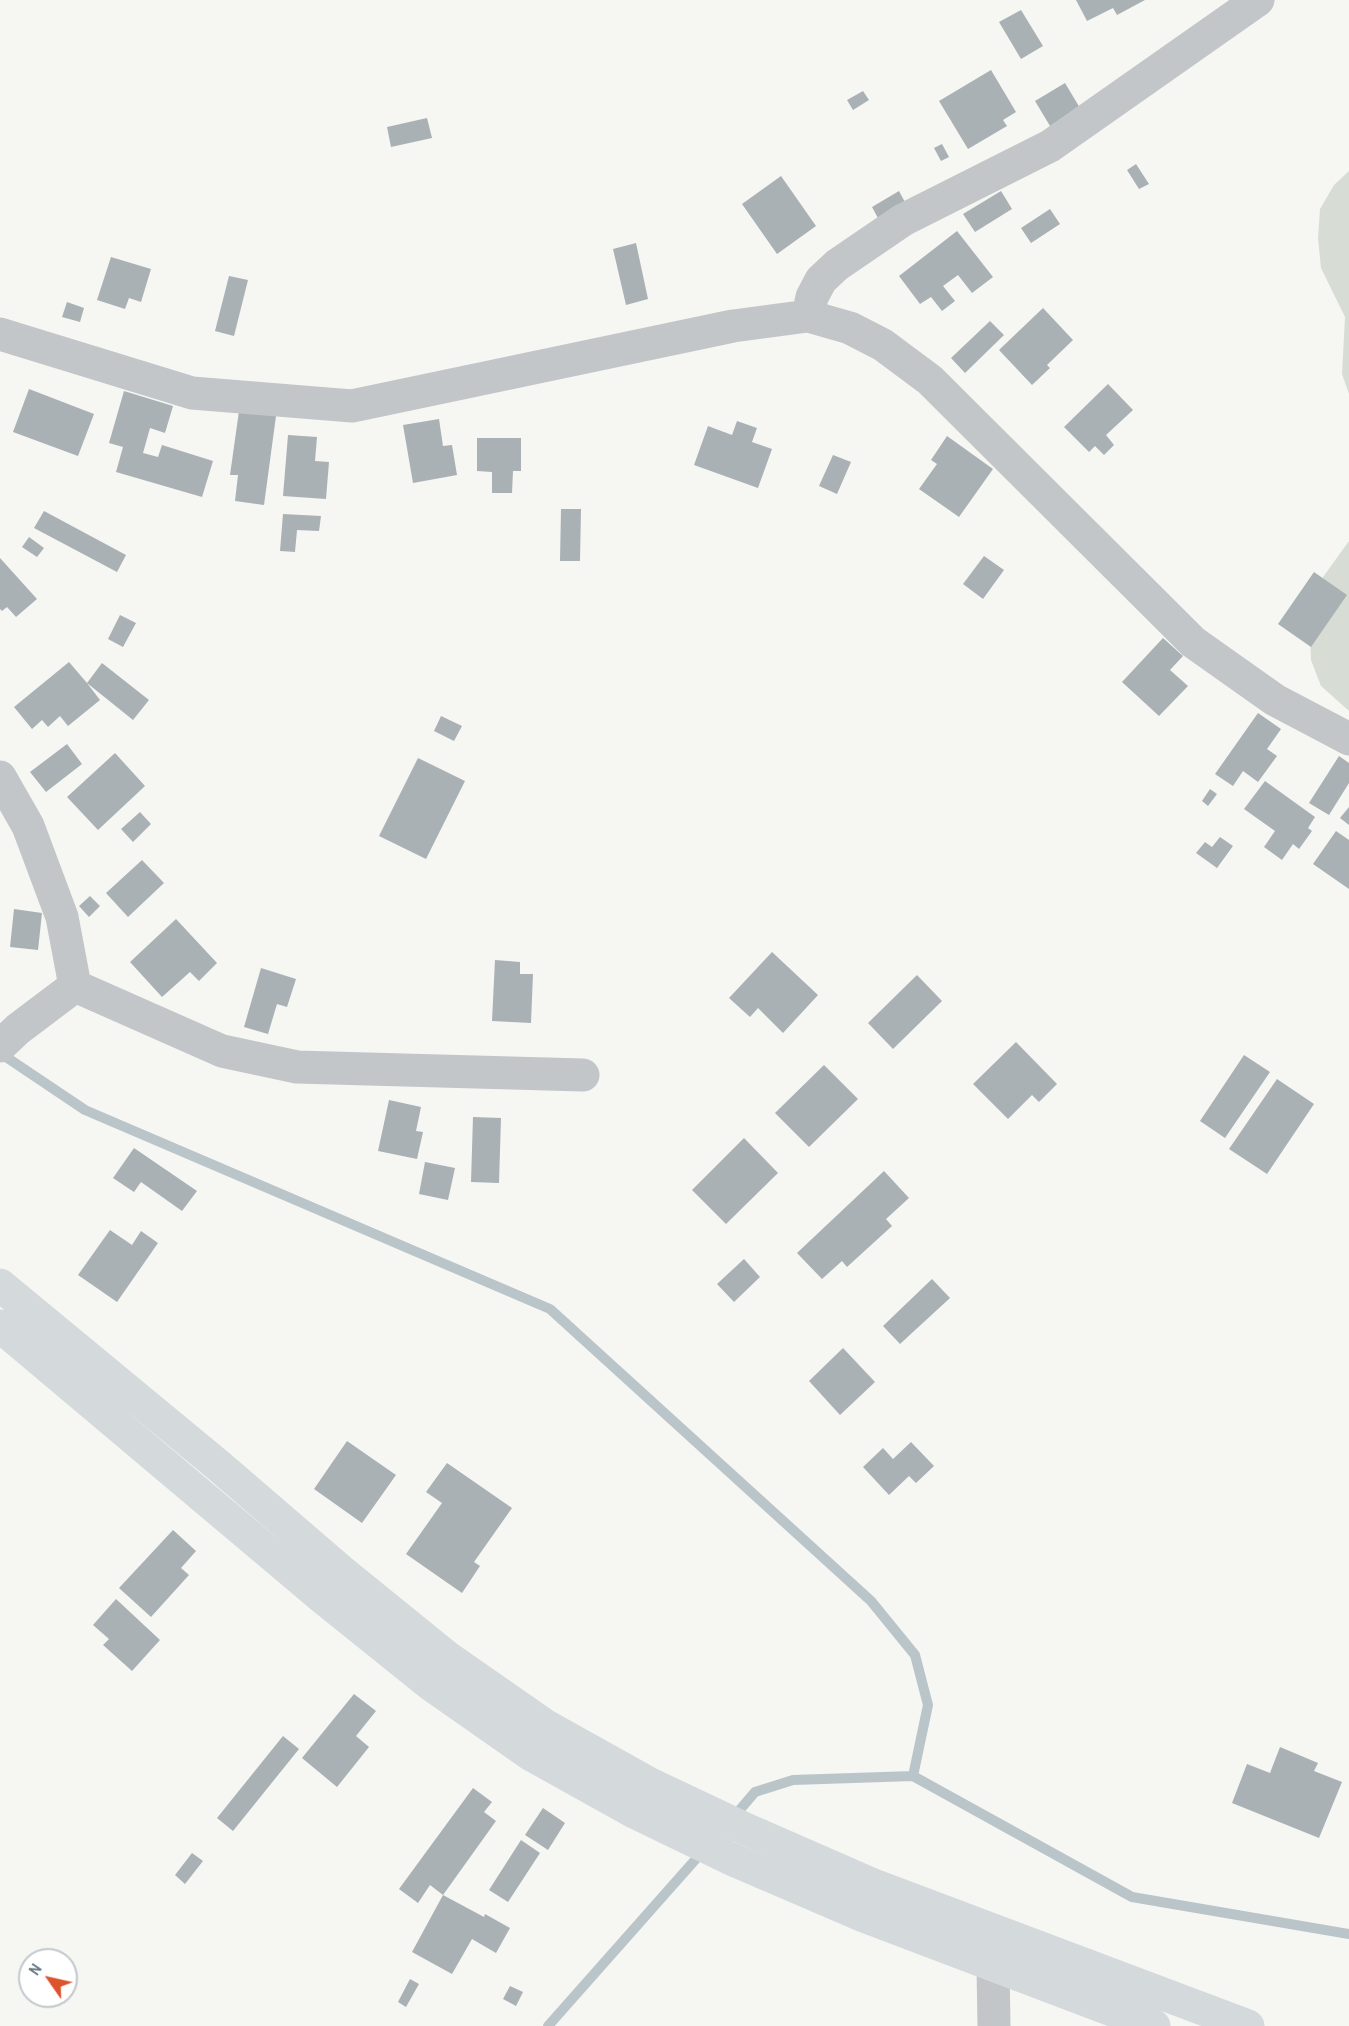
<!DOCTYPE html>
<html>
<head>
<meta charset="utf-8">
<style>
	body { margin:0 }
	#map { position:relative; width:1349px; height:2026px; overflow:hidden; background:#f6f6f3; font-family:"Archivo Narrow",sans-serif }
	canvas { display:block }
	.north { position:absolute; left:18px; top:1948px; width:60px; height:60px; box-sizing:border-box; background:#fff; border:2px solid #c2c8cd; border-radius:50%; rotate:304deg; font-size:16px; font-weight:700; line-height:24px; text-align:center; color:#667683 }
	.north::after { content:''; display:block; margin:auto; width:21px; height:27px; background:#dd542c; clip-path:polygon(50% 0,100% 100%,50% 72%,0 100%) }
</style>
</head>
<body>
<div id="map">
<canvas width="1349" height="2026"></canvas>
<div class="north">N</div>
</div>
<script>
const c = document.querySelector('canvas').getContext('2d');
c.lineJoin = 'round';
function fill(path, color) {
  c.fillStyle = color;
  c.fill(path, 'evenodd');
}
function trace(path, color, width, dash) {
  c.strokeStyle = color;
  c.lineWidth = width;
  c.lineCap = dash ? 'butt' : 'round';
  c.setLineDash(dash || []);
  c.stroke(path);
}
const green = new Path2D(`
	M1349 171V394L1342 374 1345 317 1321 268 1318 238 1320 209 1334 185Z
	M1349 541V711L1321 686 1311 660 1310 632 1323 577Z`);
const stream = new Path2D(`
	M0 1053 85 1110 550 1309 871 1601 915 1655 928 1705 913 1776
	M732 1819 755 1792 793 1780 913 1776 1132 1897 1349 1934
	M548 2026 703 1851`);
const building = new Path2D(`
	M1076 0H1145L1117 15 1113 8 1087 21Z
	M1021 10 1043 46 1021 59 999 22Z
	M991 70 1016 112 1003 120 1007 126 968 149 939 101Z
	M1065 83 1080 108 1050 126 1035 101Z
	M863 91 869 100 853 110 847 100Z
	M427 118 432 138 391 147 387 127Z
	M942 144 949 157 941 161 934 148Z
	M1136 164 1149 184 1139 189 1127 170Z
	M781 176 816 226 777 254 742 204Z
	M899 191 906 204 879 220 872 207Z
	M1001 191 1012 209 975 232 963 214Z
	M1050 209 1060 224 1031 243 1021 228Z
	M957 231 993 277 972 293 958 275 943 286 955 301 942 311 931 297 920 304 899 276Z
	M636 243 648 299 626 305 613 249Z
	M111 257 151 269 141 302 129 298 125 309 97 300Z
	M229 276 248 280 234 336 215 331Z
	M67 302 84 308 80 322 62 317Z
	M1043 308 1073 340 1047 365 1050 368 1032 385 999 350Z
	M990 321 1004 335 965 373 951 358Z
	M1108 384 1133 410 1106 435 1114 445 1104 455 1095 446 1089 452 1064 427Z
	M29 389 94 414 78 456 13 432Z
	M124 391 173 406 165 433 150 428 143 453 158 457 162 445 213 461 202 497 116 472 123 447 109 443Z
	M239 411 276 416 264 505 235 501 238 475H230Z
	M439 419 443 446 452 445 457 475 413 483 403 425Z
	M737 421 757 428 752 442 772 449 758 488 694 465 708 426 732 435Z
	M288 435 317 437 315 461 329 462 326 499 283 496Z
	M947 436 993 469 959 517 919 489 937 464 931 460Z
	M477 438H521V471H513L512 493H492V472L477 471Z
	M833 455 851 462 837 494 819 486Z
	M561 509H581L580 561H560Z
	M44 511 126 555 117 572 34 528Z
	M283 514 321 516 319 531 297 530 295 552 280 551Z
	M29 537 44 548 37 557 22 547Z
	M984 556 1004 570 983 599 963 584Z
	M0 558 37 599 16 617 7 607 2 611 0 609Z
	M1314 572 1347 595 1311 647 1278 624Z
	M120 615 136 623 123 647 108 639Z
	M1163 638 1183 656 1170 670 1188 686 1159 716 1122 682Z
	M69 662 87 683 102 663 149 700 133 720 87 683 100 700 68 726 60 716 48 727 42 720 32 729 14 707Z
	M1258 713 1281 729 1267 749 1277 756 1258 782 1243 771 1233 786 1215 774Z
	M441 716 462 726 454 741 434 731Z
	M67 744 82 764 46 792 30 772Z
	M115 753 145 786 98 830 67 797Z
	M1339 756 1349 763V783L1329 815 1309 803Z
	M418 758 465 781 426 859 379 836Z
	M1265 781 1315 817 1308 828 1312 831 1299 849 1293 844 1282 860 1264 847 1275 831 1244 809Z
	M1210 789 1217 794 1208 806 1202 801Z
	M1349 807V825L1340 818Z
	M140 812 151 824 133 842 121 829Z
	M1336 831 1349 840V889L1313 864Z
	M1220 837 1233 846 1217 868 1196 853 1205 842 1212 847Z
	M142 860 164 883 128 917 106 893Z
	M90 896 100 906 89 917 79 906Z
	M14 909 42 913 38 950 10 947Z
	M176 919 217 963 199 981 190 972 162 997 130 962Z
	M772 952 818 995 783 1033 758 1008 750 1017 729 998Z
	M495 960 520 962V974H533L531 1023 492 1021Z
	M261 968 296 979 287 1007 277 1004 268 1034 244 1027Z
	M917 975 942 1001 893 1049 868 1023Z
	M1016 1042 1057 1084 1039 1102 1032 1095 1008 1119 973 1084Z
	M1244 1055 1270 1072 1225 1138 1200 1121Z
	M824 1065 858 1099 809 1147 775 1113Z
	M1277 1079 1314 1104 1267 1174 1229 1149Z
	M389 1100 421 1107 416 1131 423 1132 417 1159 378 1151Z
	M473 1117 501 1118 499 1183 471 1182Z
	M744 1138 778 1173 726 1224 692 1190Z
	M134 1148 197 1191 182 1211 141 1182 134 1192 113 1178Z
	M425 1162 455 1168 448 1200 419 1194Z
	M884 1171 909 1198 886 1219 892 1226 847 1267 842 1261 822 1279 797 1253Z
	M110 1230 132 1245 141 1231 158 1243 117 1302 78 1275Z
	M744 1259 760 1277 734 1302 717 1284Z
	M932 1279 950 1298 900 1344 883 1326Z
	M843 1348 875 1382 840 1415 809 1381Z
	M347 1441 396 1475 362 1523 314 1489Z
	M911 1442 934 1466 916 1483 909 1476 889 1495 863 1467 883 1448 893 1459Z
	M447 1463 512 1508 474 1562 480 1566 462 1593 406 1554 442 1503 426 1492Z
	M173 1530 196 1551 181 1568 189 1575 151 1617 119 1588Z
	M116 1599 160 1640 132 1671 103 1645 109 1639 93 1625Z
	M354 1694 376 1711 356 1736 369 1747 337 1787 302 1758Z
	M283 1736 299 1749 233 1831 217 1818Z
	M1280 1747 1318 1763 1314 1771 1342 1782 1319 1838 1232 1803 1247 1764 1270 1773Z
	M473 1788 492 1802 484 1812 496 1821 443 1895 484 1917 485 1914 510 1928 496 1953 472 1939 452 1974 412 1952 443 1895 430 1885 418 1903 399 1889Z
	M543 1808 565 1823 548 1850 525 1835Z
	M521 1840 540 1853 508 1902 489 1890Z
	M192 1853 203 1861 185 1884 175 1875Z
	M410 1979 419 1984 406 2007 398 2002Z
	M510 1986 523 1992 516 2006 503 1999Z`);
const minor = new Path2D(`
	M808 316 812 297 821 280 837 265 903 220 1050 146 1258 0
	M0 334 192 393 352 406 733 326 808 316 850 328 883 345 930 380 1193 642 1275 700 1349 739
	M0 777 28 826 62 917 75 986
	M75 986 222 1051 297 1067 583 1075
	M0 1046 18 1029 75 986
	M993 1966 994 2026`);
const major = new Path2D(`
	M0 1285 219 1466 341 1571 447 1657 546 1726 650 1784 741 1827 876 1886 1248 2026
	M0 1326 323 1598 430 1684 530 1754 636 1813 729 1858 864 1916 1154 2026`);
fill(green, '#d7ddd4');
trace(stream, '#b9c5c9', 10);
fill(building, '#a9b1b5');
trace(minor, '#c2c6c9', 33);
trace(major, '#d4d9dc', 33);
</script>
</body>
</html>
